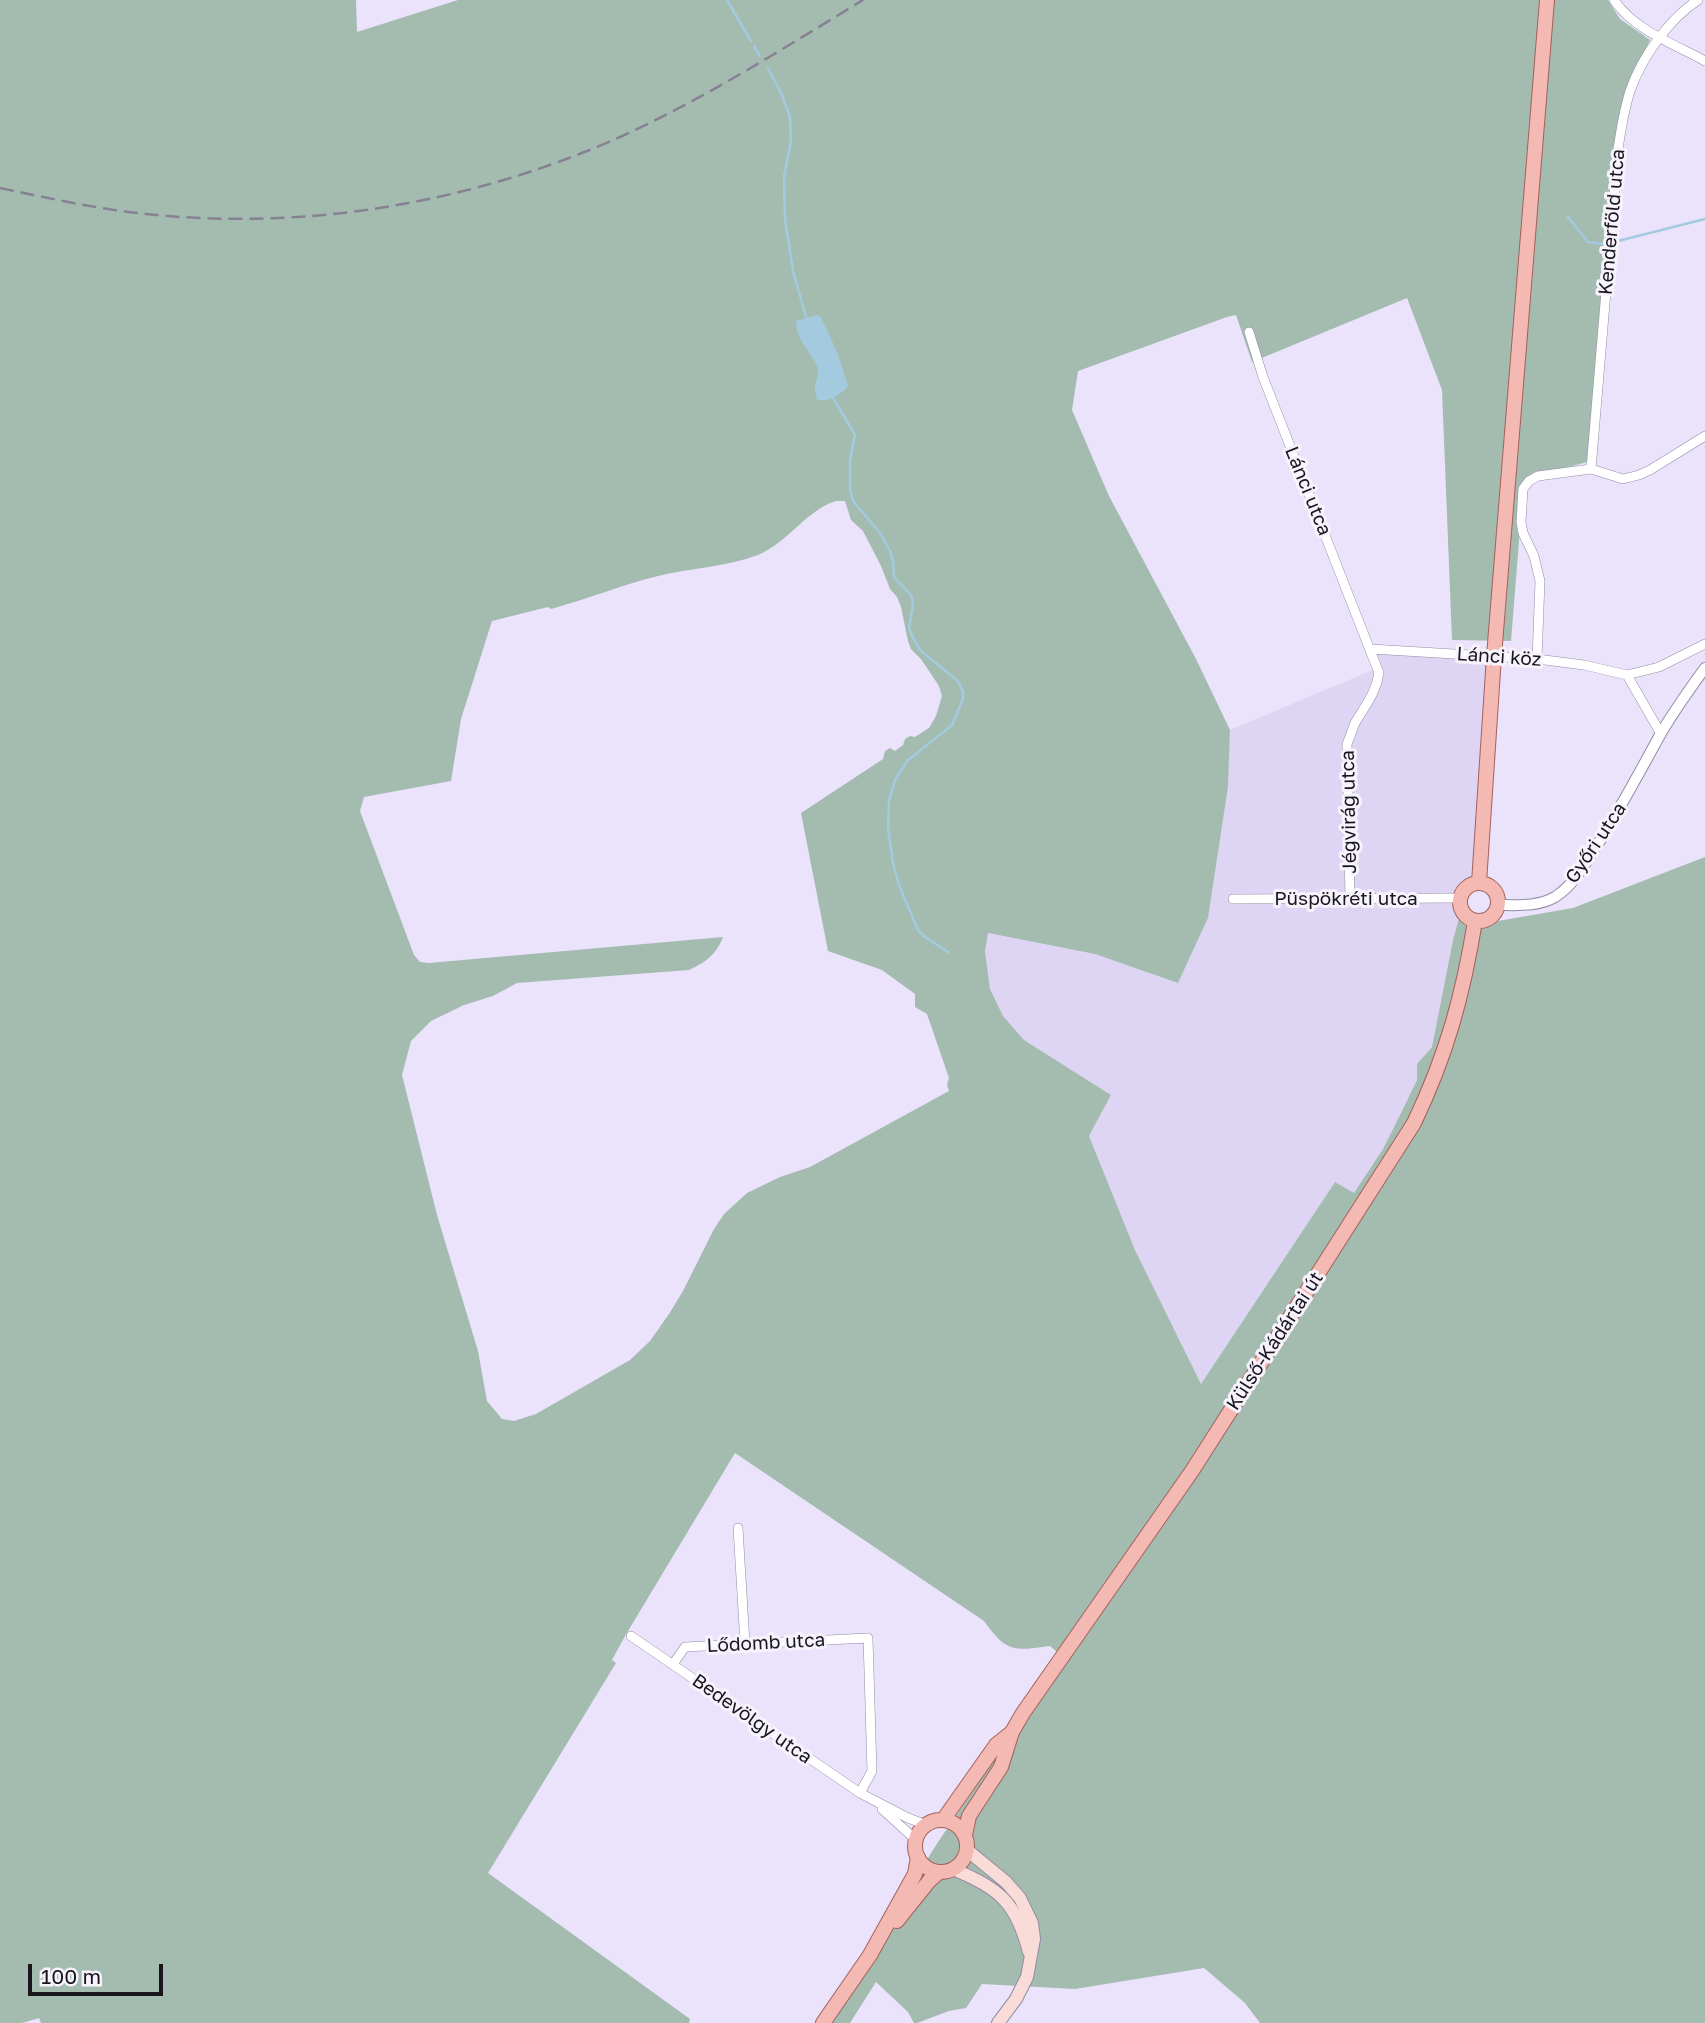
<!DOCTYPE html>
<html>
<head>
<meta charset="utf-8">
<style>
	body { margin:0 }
	#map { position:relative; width:1705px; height:2023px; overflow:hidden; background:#eae3fb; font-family:"Golos Text",sans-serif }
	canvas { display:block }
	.scale { position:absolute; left:28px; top:1964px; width:135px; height:32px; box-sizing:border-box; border:4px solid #18151d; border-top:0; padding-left:9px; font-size:21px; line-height:24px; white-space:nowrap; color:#18151d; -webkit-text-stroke:5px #f6f3fd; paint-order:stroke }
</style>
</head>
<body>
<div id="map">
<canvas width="1705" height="2023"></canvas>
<div class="scale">100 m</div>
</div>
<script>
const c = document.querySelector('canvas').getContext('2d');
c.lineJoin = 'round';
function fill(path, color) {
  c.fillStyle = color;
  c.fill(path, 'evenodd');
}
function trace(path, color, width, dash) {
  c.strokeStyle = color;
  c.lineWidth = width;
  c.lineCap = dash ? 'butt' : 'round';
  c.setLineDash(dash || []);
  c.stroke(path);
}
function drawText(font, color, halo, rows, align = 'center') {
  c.font = font + ' "Golos Text",sans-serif';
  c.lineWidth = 6;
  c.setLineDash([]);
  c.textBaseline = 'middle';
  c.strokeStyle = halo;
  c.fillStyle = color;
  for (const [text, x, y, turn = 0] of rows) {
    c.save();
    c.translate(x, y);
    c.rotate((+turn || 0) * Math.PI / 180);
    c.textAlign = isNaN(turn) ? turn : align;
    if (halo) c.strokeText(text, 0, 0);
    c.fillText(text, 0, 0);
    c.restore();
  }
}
const built = new Path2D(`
	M1372 649 1493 657 1478 882 1466 887 1459 897V905L1461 911 1453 940 1432 1047 1417 1064V1080L1383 1149 1354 1194 1335 1182 1201 1384 1135 1250 1089 1136 1111 1095 1024 1040 1003 1016 990 989 985 951 987 933 1095 954 1178 983 1208 918 1228 787 1230 730 1375 669Z`);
const green = new Path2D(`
	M0 0H356L357 32 458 0H1608L1620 19 1650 40 1629 83 1614 145 1587 462 1524 479 1511 641 1452 640 1442 390 1407 298 1252 362 1236 315 1227 317 1078 371 1072 410 1109 496 1196 659 1230 730 1228 787 1208 918 1178 983 1095 954 988 933 985 951 990 989 1003 1016 1024 1040 1111 1095 1089 1136 1135 1250 1201 1384 1335 1182 1354 1193 1383 1149 1398 1119 1417 1080V1064L1432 1047 1453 940 1461 911 1469 920 1492 922 1573 908 1705 857V2023H1260L1245 2003 1204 1968 1075 1989 982 1984 966 2008 949 2011 917 2023H914L908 2012 876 1982 850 2023H825L938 1842 1064 1658 1050 1646C1014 1651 1007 1653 984 1621L735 1453 625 1636 612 1660 616 1663 488 1873 690 2019 689 2023H41L39 2018 22 2023H0ZM836 501H845L851 520 863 531 881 566 890 589 897 597 901 607 908 641 911 649 921 659 939 686 942 696 936 716 929 728 915 737 910 736 905 739 903 745 895 751 890 748 885 751 883 759 801 813 828 951 882 970 915 994V1007L927 1014 949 1078 947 1085 949 1091 810 1167 780 1177 747 1193 724 1214 714 1229 683 1291 669 1314 650 1341 630 1360 536 1414 514 1421 502 1419 487 1401 478 1351 437 1215 402 1075 411 1041 431 1021 464 1005 493 996 517 983 689 970C706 962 716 955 723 937L429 963 420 962 414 955 360 811 364 797 451 781 461 719 492 621 548 607 551 609C587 599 622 585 658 576 691 568 726 567 758 555 790 541 805 511 836 501Z`);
const water = new Path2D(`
	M817 315 821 317 838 354 848 386C841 395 829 402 817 400 817 398 814 390 815 389 815 381 820 374 817 366 810 350 796 340 796 321Z`);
const stream = new Path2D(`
	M727 0 751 41
	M754 46 760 56
	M768 68 782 95 790 117 791 141 784 177 785 219 793 271 807 320
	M1568 217 1588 242 1603 244
	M1618 241 1705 219
	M832 396 855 435 850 460V490L853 501 880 533 890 551 893 560 894 577 911 595 913 605 909 628 913 638 921 651 958 681 963 692V699L952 725 907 761 895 780 889 801 888 829 893 863 899 885 918 930 925 937 948 952`);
const minor = new Path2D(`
	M1614 0C1634 30 1674 44 1705 61
	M1249 332 1263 377 1379 673C1376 693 1365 706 1355 723 1352 730 1350 737 1347 744L1350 899
	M1591 469 1618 149C1621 129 1624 110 1630 91 1642 57 1668 20 1698 0
	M1371 649 1537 659 1584 665 1627 675 1659 667 1705 644
	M1537 659 1540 581 1534 556 1523 533 1521 522 1523 489 1529 481 1538 476 1591 469 1623 479 1639 475 1650 470 1705 436
	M1627 675 1661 734
	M1233 899 1460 898
	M738 1528 745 1644
	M631 1636 860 1793 906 1817 926 1825
	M673 1664 685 1647 868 1638 872 1771 860 1793
	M882 1809 916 1840`);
const tertiary = new Path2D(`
	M1498 905C1517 905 1538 907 1555 897 1574 885 1584 865 1596 847 1619 811 1639 773 1660 735 1673 712 1689 690 1705 668`);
const secondary = new Path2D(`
	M967 1850 1006 1882 1020 1898 1032 1923 1034 1939 1027 1977 1016 1999 998 2023
	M953 1869C1000 1889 1016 1902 1029 1952`);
const primary = new Path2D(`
	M1460 902a19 19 0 1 1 38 0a19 19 0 1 1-38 0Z
	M1479 883 1494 656 1547 0
	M943 1820 996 1745 1011 1733
	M915 1846a26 26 0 1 1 52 0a26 26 0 1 1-52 0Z
	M965 1835 969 1816 1001 1767 1012 1732 1023 1713 1192 1471 1414 1123C1447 1054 1463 995 1475 921
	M897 1921 929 1881 939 1872
	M823 2023 870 1955 915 1874 918 1857`);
const rail = new Path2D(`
	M0 188C48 198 97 209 146 214 307 231 472 203 620 137 704 99 784 48 863 0`);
const streetNames = [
	["Kenderföld utca",1612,222,-85],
	["Lánci utca",1308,491,68],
	["Lánci köz",1499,657,4],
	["Jégvirág utca",1349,812,-91],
	["Győri utca",1596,843,-56],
	["Püspökréti utca",1346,899],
	["Külső-Kádártai út",1275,1341,-57],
	["Lődomb utca",766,1643,-3],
	["Bedevölgy utca",752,1719,35]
];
fill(built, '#ded5f4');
fill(green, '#a3bcaf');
fill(water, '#a3cadf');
trace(stream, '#a3cadf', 2.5);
trace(minor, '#938ca3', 10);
trace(tertiary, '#938ca3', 12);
trace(secondary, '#938ca3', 14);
trace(primary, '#a2615c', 16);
trace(minor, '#fff', 9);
trace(tertiary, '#fff', 10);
trace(secondary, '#f9dcd8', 12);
trace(primary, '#f4b9b2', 14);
trace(rail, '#868192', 2.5, [14, 7]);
drawText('19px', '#18151d', '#f6f3fd', streetNames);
</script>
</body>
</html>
